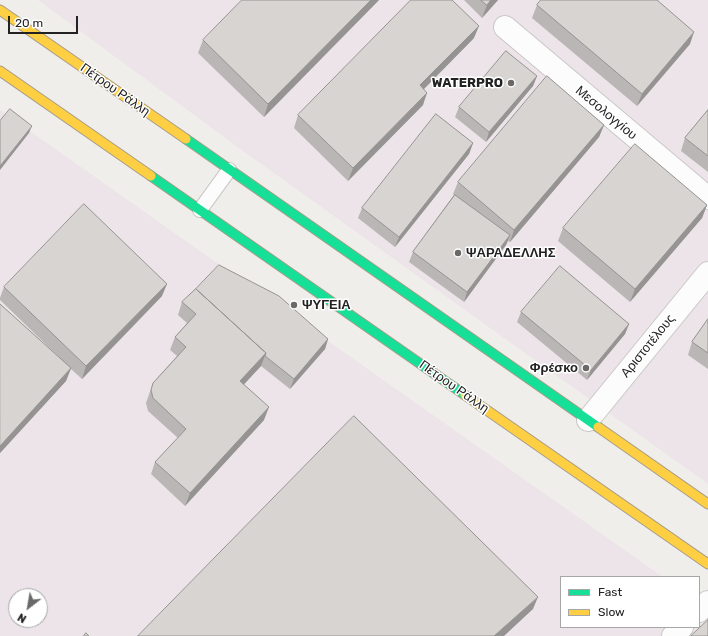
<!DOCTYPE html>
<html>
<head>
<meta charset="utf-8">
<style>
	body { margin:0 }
	#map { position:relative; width:708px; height:636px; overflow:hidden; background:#f0eeeb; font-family:Rubik,sans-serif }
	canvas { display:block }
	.legend { position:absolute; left:560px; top:576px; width:140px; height:52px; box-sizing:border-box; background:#fff; border:1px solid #a7a7a7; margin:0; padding:5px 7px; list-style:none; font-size:12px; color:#222 }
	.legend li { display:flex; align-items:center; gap:8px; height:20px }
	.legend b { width:20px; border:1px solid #a7a7a7 }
	.north { position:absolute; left:8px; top:588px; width:40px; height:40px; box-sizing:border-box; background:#fff; border:1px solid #a7a7a7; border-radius:50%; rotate:211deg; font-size:11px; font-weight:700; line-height:16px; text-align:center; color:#222 }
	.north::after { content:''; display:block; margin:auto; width:14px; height:18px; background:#6a6968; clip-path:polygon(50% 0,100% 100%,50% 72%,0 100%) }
	.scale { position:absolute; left:8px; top:16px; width:70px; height:18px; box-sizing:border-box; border:2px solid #222; border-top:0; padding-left:5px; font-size:12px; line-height:14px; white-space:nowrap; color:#222; -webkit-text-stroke:3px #fff; paint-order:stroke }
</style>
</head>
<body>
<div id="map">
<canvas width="708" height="636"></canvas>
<ul class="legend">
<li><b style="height:5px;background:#16e098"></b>Fast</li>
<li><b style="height:5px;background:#ffcf43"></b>Slow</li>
</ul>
<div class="north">N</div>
<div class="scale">20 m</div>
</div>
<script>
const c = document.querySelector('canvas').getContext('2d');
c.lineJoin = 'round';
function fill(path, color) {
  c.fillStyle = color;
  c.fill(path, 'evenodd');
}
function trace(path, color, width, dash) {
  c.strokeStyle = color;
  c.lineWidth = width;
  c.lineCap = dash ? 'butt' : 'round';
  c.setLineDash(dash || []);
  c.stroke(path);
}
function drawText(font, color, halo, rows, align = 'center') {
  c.font = font + ' Rubik,sans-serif';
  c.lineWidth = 3;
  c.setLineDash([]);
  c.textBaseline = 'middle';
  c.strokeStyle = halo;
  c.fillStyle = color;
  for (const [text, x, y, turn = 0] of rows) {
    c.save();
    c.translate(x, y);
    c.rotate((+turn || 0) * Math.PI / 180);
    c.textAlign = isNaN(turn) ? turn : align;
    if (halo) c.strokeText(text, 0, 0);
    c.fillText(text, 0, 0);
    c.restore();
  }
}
const industrial = new Path2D(`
	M38 0H708V484L243 151Z
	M0 110 663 577H561V627H699V602L708 609V636H0ZM16 596H40V620H16Z`);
const lane = new Path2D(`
	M200 210 229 170`);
const street = new Path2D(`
	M505 27 708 198
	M588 420 708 273
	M699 611 708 602
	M673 636 682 627`);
const fast = new Path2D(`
	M186 139 598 427
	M151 176 465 395`);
const slow = new Path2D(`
	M0 10 186 139
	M0 71 151 176
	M465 395 708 564
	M598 427 708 504`);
const wall = new Path2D(`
	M379 0 264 117 198 53 203 40Z
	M464 0H498L482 18Z
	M537 5 690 44 637 106 532 18Z
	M474 38 424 89 423 105 348 181 294 128 298 115Z
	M537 76 533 86 486 142 455 117 459 107Z
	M708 110V172L681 151 685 138Z
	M604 125 599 137 510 242 508 241 506 245 464 302 409 262 413 252 454 195 453 194 458 182Z
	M473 143 469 154 395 247 358 218 362 208Z
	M707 205 702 218 630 302 558 241 563 228Z
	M4 287 162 296 82 379 71 369 66 381 0 453V304L63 361 0 300V298Z
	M196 289 328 339 325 349 290 389 261 366 244 384 264 420 185 506 151 474 155 462 178 438 148 411 146 403 153 383 177 356 170 350 175 337 187 323 178 315 182 302Z
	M521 312 629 324 625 334 587 380 517 322Z
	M708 319V369L688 355 692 342Z`);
const shadedWall = new Path2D(`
	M371 0H379L264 117 268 104Z
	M491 0H498L482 18 487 5Z
	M479 26 474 38 415 98 420 85Z
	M694 32 690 44 637 106 642 94Z
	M537 76 533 86 486 142 489 132Z
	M427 93 423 105 348 181 353 168Z
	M604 125 599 137 510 242 514 230Z
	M32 126 29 133 0 170V166Z
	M473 143 469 154 395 247 399 237Z
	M707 205 702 218 630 302 635 289Z
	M510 235 506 245 464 302 467 292Z
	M167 284 162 296 82 379 86 366Z
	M629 324 625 334 587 380 591 370Z
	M328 339 325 349 290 389 294 379Z
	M266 353 261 366 236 393 240 381Z
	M71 368 66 381 0 453V446Z
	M269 407 264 420 185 506 190 493Z
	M538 597 533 609 504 636H494Z`);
const building = new Path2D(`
	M242 0H371L268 104 203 40Z
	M411 0H452L479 26 420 85 427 93 353 168 298 115Z
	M481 0H491L487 5Z
	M541 0H657L694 32 642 94 537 5Z
	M506 51 537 76 489 132 459 107Z
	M547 76 604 125 514 230 458 182Z
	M10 109 32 126 0 166V121Z
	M708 110V156L685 138Z
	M436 114 473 143 399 237 362 208Z
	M635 144 707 205 635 289 563 228Z
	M455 195 510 235 467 292 413 252Z
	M84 204 167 284 86 366 4 287Z
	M219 265 279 296 328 339 294 379 265 356 266 353 196 289Z
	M560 266 629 324 591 370 521 312Z
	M196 289 266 353 240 381 269 407 190 493 155 462 186 429 153 398 151 390 153 383 186 347 175 337 196 314 182 302Z
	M0 304 71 368 0 446Z
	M708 319V353L692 342Z
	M354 416 538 597 494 636H138Z
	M708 620V636H691Z
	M86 633 89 636H84Z`);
const markers = [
	[511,83,4,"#6a6968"],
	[458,253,4,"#6a6968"],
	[294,305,4,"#6a6968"],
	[586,368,4,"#6a6968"]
];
const poiNames = [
	["WATERPRO",503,83],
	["ΨΑΡΑΔΕΛΛΗΣ",466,253,"left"],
	["ΨΥΓΕΙΑ",302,305,"left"],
	["Φρέσκο",578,368]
];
const streetNames = [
	["Πέτρου Ράλλη",115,90,35],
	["Μεσολογγίου",606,113,40],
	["Αριστοτέλους",648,346,-51],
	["Πέτρου Ράλλη",454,387,35]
];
fill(industrial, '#ede4e9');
trace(lane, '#c9c8c7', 16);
trace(street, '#c9c8c7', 24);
trace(fast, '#a79c86', 11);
trace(slow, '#a79c86', 11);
trace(lane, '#fdfcfc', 14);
trace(street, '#fdfcfc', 22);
trace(fast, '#16e098', 9);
trace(slow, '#ffcf43', 9);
fill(wall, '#b9b6b5');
fill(shadedWall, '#969493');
fill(building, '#d7d4d2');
trace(building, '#969493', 1);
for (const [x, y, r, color] of markers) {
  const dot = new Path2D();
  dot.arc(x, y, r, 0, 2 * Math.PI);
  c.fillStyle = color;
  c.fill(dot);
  trace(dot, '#fff', 1.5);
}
drawText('bold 13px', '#222', '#fff', poiNames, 'right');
drawText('13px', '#222', '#fff', streetNames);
</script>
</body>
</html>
